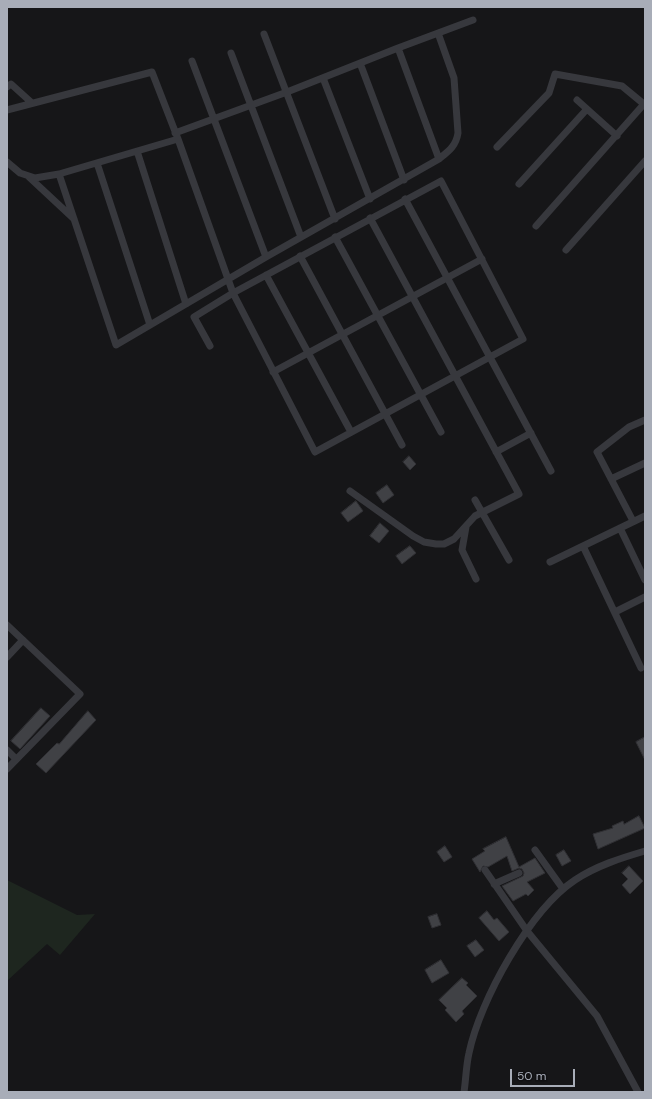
<!DOCTYPE html>
<html>
<head>
<meta charset="utf-8">
<style>
	body { margin:0 }
	#map { position:relative; width:652px; height:1099px; overflow:hidden; background:#161618; font-family:"DM Sans",sans-serif }
	canvas { display:block }
	.frame { position:absolute; inset:0; border:8px solid #a8adb8; pointer-events:none }
	.scale { position:absolute; left:510px; top:1069px; width:65px; height:18px; box-sizing:border-box; border:2px solid #a8adb8; border-top:0; padding-left:5px; font-size:12px; line-height:14px; white-space:nowrap; color:#a8adb8; -webkit-text-stroke:3px #111113; paint-order:stroke }
</style>
</head>
<body>
<div id="map">
<canvas width="652" height="1099"></canvas>
<div class="frame"></div>
<div class="scale">50 m</div>
</div>
<script>
const c = document.querySelector('canvas').getContext('2d');
c.lineJoin = 'round';
function fill(path, color) {
  c.fillStyle = color;
  c.fill(path, 'evenodd');
}
function trace(path, color, width, dash) {
  c.strokeStyle = color;
  c.lineWidth = width;
  c.lineCap = dash ? 'butt' : 'round';
  c.setLineDash(dash || []);
  c.stroke(path);
}
const green = new Path2D(`
	M7 880 77 915 95 914 60 955 47 944 7 981Z`);
const building = new Path2D(`
	M409 456 416 464 410 470 403 462Z
	M387 485 394 495 383 503 376 493Z
	M356 501 363 511 348 522 341 513Z
	M380 523 389 531 379 543 370 536Z
	M410 546 416 553 402 564 396 556Z
	M41 708 50 716 20 749 11 741Z
	M88 711 96 720 46 773 36 764 57 743 59 744Z
	M645 737V760L636 742Z
	M639 816 645 828 598 849 593 834 613 828 612 826 623 821 624 824Z
	M506 837 519 867 535 858 545 873 527 882 534 890 528 896 526 894 513 901 502 886 523 876 524 873 522 869 519 868 512 871 507 856 488 867 483 866 480 872 472 859 485 851 483 849Z
	M445 846 452 857 444 862 437 852Z
	M564 850 571 861 562 866 556 855Z
	M629 866 643 881 630 894 622 885 628 879 622 873Z
	M487 911 494 920 497 918 509 932 499 941 479 918Z
	M437 914 441 925 432 928 428 917Z
	M476 940 484 950 475 957 467 946Z
	M441 960 449 973 432 983 425 970Z
	M462 978 468 983 466 985 477 996 462 1011 464 1014 456 1022 445 1010 447 1008 439 1000Z`);
const street = new Path2D(`
	M264 34 335 219
	M398 48 473 20
	M231 53 301 237
	M192 61 266 257
	M360 63 404 180
	M323 78 370 199
	M7 87 11 84 32 103
	M577 100 587 109
	M7 110 152 72 178 139 233 293 315 452 523 339 441 181 233 293 194 317 210 346
	M175 133 287 92 398 48 439 159
	M497 147 549 93 555 74 622 86 645 105
	M137 151 186 304
	M7 162 20 173 35 178 59 174 178 139
	M97 163 150 325
	M59 174 116 345 266 257 439 159C449 151 456 146 458 133L454 78 438 33
	M29 177 74 219
	M519 184 587 109 617 136
	M405 199 551 471
	M536 226 644 104
	M335 237 441 432
	M566 250 645 161
	M300 256 402 445
	M266 275 351 432
	M273 372 482 259
	M496 452 531 433
	M611 479 645 463
	M350 491 413 536 424 542 436 544H444L454 539 475 516 519 494 370 218
	M475 500 509 560
	M633 521 597 452 629 427 645 420
	M466 527 462 550 476 579
	M620 528 645 580
	M583 546 641 668
	M550 562 645 516
	M615 612 645 597
	M7 625 80 694 7 769
	M7 657 23 640
	M7 750 16 759
	M535 850 563 889
	M485 870 527 931 597 1016 638 1092
	M494 884 519 873
	M464 1092C466 1079 466 1066 469 1053 480 1000 530 910 575 880 596 866 621 858 645 851`);
fill(green, '#1e261f');
fill(building, '#404145');
trace(building, '#303034', 1);
trace(street, '#37383d', 7);
</script>
</body>
</html>
